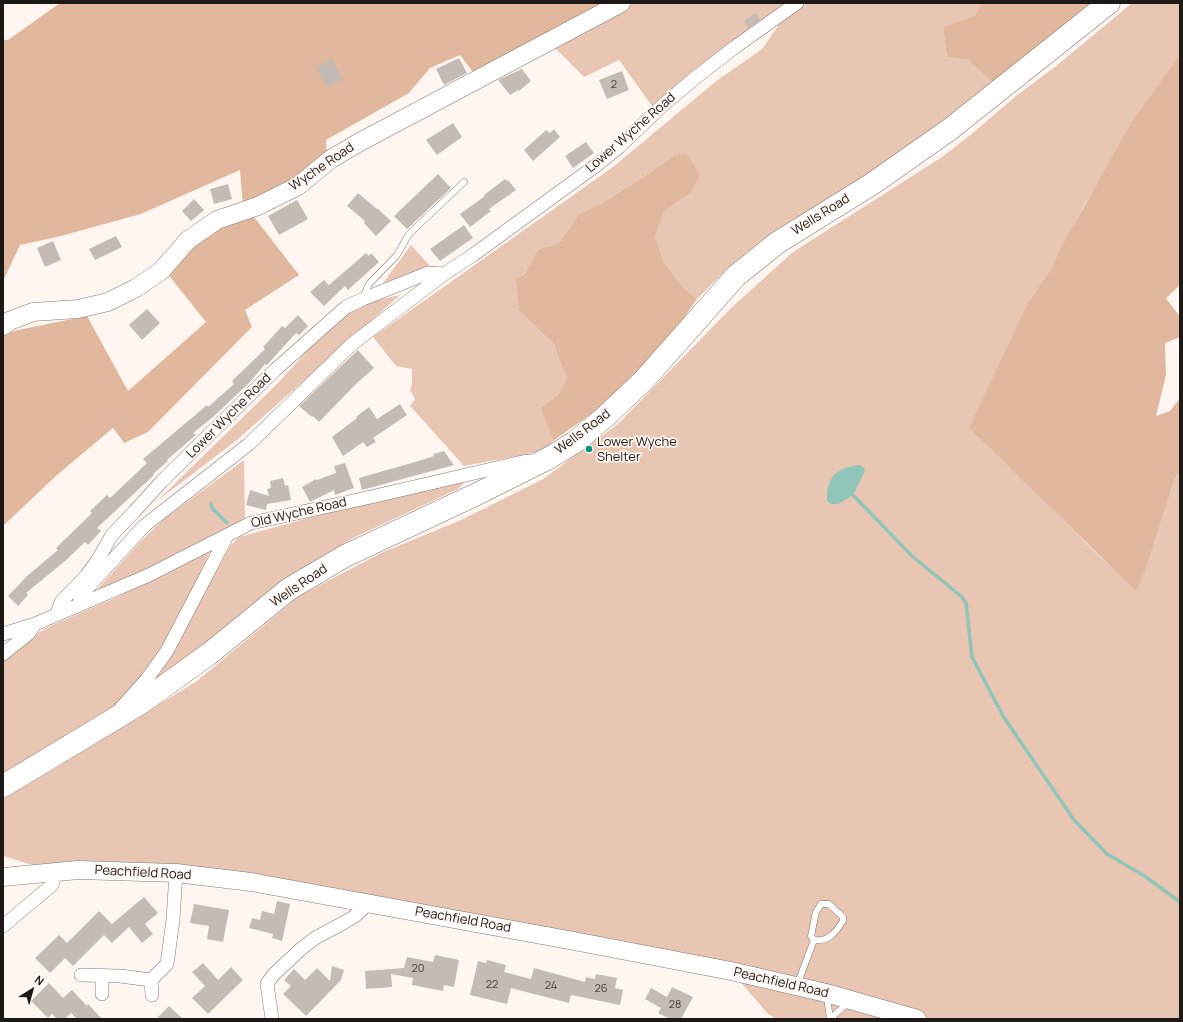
<!DOCTYPE html>
<html>
<head>
<meta charset="utf-8">
<style>
	body { margin:0 }
	#map { position:relative; width:1183px; height:1022px; overflow:hidden; background:#fff6f2; font-family:Manrope,sans-serif }
	canvas { display:block }
	.frame { position:absolute; inset:0; border:4px solid #1c1917; pointer-events:none }
	.north { position:absolute; left:12px; top:970px; width:40px; height:40px; -webkit-text-stroke:3px #fff6f2; paint-order:stroke; rotate:37deg; font-size:11px; font-weight:700; line-height:16px; text-align:center; color:#1c1917 }
	.north::after { content:''; display:block; margin:auto; width:14px; height:18px; background:#1c1917; clip-path:polygon(50% 0,100% 100%,50% 72%,0 100%) }
</style>
</head>
<body>
<div id="map">
<canvas width="1183" height="1022"></canvas>
<div class="frame"></div>
<div class="north">N</div>
</div>
<script>
const c = document.querySelector('canvas').getContext('2d');
c.lineJoin = 'round';
function fill(path, color) {
  c.fillStyle = color;
  c.fill(path, 'evenodd');
}
function trace(path, color, width, dash) {
  c.strokeStyle = color;
  c.lineWidth = width;
  c.lineCap = dash ? 'butt' : 'round';
  c.setLineDash(dash || []);
  c.stroke(path);
}
function drawText(font, color, halo, rows, align = 'center') {
  c.font = font + ' Manrope,sans-serif';
  c.lineWidth = 3.5;
  c.setLineDash([]);
  c.textBaseline = 'middle';
  c.strokeStyle = halo;
  c.fillStyle = color;
  for (const [text, x, y, turn = 0] of rows) {
    c.save();
    c.translate(x, y);
    c.rotate((+turn || 0) * Math.PI / 180);
    c.textAlign = isNaN(turn) ? turn : align;
    if (halo) c.strokeText(text, 0, 0);
    c.fillText(text, 0, 0);
    c.restore();
  }
}
const green = new Path2D(`
	M634 3H787L691 72 652 106 619 60 584 77 553 46Z
	M807 3H981L975 15 943 27 947 57 968 60 993 83 913 147 816 207 792 220 761 241 732 264 697 299 684 288 664 262 655 237 664 212 689 194 673 156 642 178 604 202 579 214 558 244 538 249 524 275 519 311 554 344 568 379 558 395 542 408 553 441 543 451 464 466 410 406 415 399 410 390 412 384V369L396 366 373 337 613 167 715 82 762 49 780 23Z
	M1132 3H1180V55L1085 204 1051 269 1029 301 1035 491 1093 550 1136 590 1147 566 1175 478 1180 472V1019H777L768 1014 731 971 251 882 56 872 3 856V797L42 776 197 681 299 596 381 553 461 520 543 479 618 424 731 308 793 252 942 157 974 132 1017 95 1055 67Z
	M411 245 430 266 383 283Z
	M400 295 237 440 157 501 279 382 346 307Z
	M244 460 245 519 194 548 95 592 139 543 164 519Z
	M473 473 458 489 353 538 280 584 134 700 169 657 231 545 239 537Z
	M210 551 185 608 163 649 109 716 3 777V661L33 636 48 627 115 598Z`);
const forest = new Path2D(`
	M60 3H604L475 75 460 55 430 68 409 93 326 140 327 155 291 183 243 205 240 170 141 214 61 236 20 245 3 281V40H8Z
	M981 3H1095L993 83 968 60 947 57 943 27 975 15Z
	M1180 55V285L1166 298 1180 317V337L1165 343 1166 375 1156 416 1170 411 1180 398V472L1175 478 1147 566 1136 591C1080 537 1026 482 969 428L1029 301 1051 269 1063 244 1133 120Z
	M686 153 700 175 689 194 664 212 655 237 664 262 684 288 697 299 679 325 615 397 553 441 541 408 558 395 567 379 554 344 519 311 516 279 524 275 538 249 558 244 579 214 604 202 642 178 673 156Z
	M254 217 299 275 245 310 252 327 148 432 124 443 113 428 57 475 3 526V336L13 331 87 316 128 391 206 322 166 272 199 234Z`);
const water = new Path2D(`
	M860 465 865 469 864 473 853 495 838 504H831L827 501C826 477 837 467 860 465Z`);
const stream = new Path2D(`
	M853 495 912 556 962 597 966 603 972 657 1003 716 1074 820 1107 854 1143 875 1180 902
	M211 504 212 508 227 523`);
const building = new Path2D(`
	M756 13 760 20 748 28 744 21Z
	M459 58 467 73 444 85 436 69Z
	M332 59 343 79 327 87 316 67Z
	M522 69 531 81 519 91 518 90 510 95 498 80Z
	M622 71 629 90 607 99 599 80Z
	M453 123 462 137 437 155 426 140Z
	M554 129 560 137 533 161 524 150 546 130 550 133Z
	M586 142 594 153 573 168 565 156Z
	M438 174 451 188 407 229 394 216Z
	M505 179 507 181 508 180 516 190 489 209 491 211 470 227 460 214 485 196 484 195Z
	M228 184 232 199 214 204 210 189Z
	M358 193 377 209H378L391 221 376 236 364 223 365 221 347 206Z
	M194 199 204 210 191 221 182 211Z
	M297 200 308 219 279 235 268 216Z
	M464 225 473 238 440 261 430 249Z
	M116 236 122 247 95 260 89 249Z
	M53 241 61 260 45 267 37 248Z
	M366 253 369 256 371 253 379 262 348 290 345 286 324 306 310 292 324 280 329 285Z
	M147 309 160 323 142 340 129 325Z
	M298 315 308 326 299 335 296 333 267 365 265 364 249 383 213 417 193 433 196 435 167 460 168 461 153 474 154 475 97 528 101 531 88 545 85 542 65 561 26 593 28 595 18 606 8 596 27 576 58 550 56 548 92 513 90 511 107 495 110 498 147 463 143 459 194 416 207 405 208 407 234 384 232 381 265 349 263 347 282 326 285 328Z
	M358 350 374 368 356 384 319 422 313 416 312 417 299 406Z
	M400 404 407 415 373 438 376 442 367 447 363 442 343 456 332 437 357 418 356 417 369 407 377 419Z
	M444 451 454 465 362 490 359 478 422 460 434 456 433 454Z
	M345 463 354 488 335 495 334 490 310 502 302 487 316 479 317 480 336 473 334 466Z
	M283 478 285 486 288 485 291 500 267 504 266 510 246 505 250 490 269 496 267 489 271 488 270 481Z
	M144 897 158 913 145 924 153 934 142 943 129 927 112 943 104 935 73 966 65 958 50 973 35 958 59 935 67 943 99 911 112 924Z
	M277 901 290 904 282 941 272 938 273 934 249 928 252 918 260 920 262 911 274 914Z
	M194 904 229 910 223 942 207 939 209 926 190 923Z
	M435 955 459 960 454 987 444 985 443 991 412 985 413 978 391 974 392 987 366 989 365 971 404 968 407 957 433 962Z
	M487 960 506 965 504 972 531 979 534 968 585 982 586 977 595 979 596 974 617 978 615 988 623 990 620 1005 571 995 569 1003 511 988 507 1004 470 995 478 961 486 963Z
	M203 963 218 980 231 967 243 980 208 1014 192 998 205 986 192 972Z
	M332 966 344 970 341 980 306 1016 283 994 291 986 284 980 294 969 305 980 317 968 330 981Z
	M49 983 63 998 72 990 87 1006 88 1004 102 1019H77L71 1013 65 1019H57L52 1014 48 1018 31 1001Z
	M672 987 693 997 681 1019H670L658 1013 661 1008 645 999 651 988 667 997Z
	M169 1006 183 1019H156Z`);
const lane = new Path2D(`
	M363 298 369 284 397 255 409 234 464 182
	M797 985 814 940 811 936 816 912 821 904H829L843 917V921C836 932 829 942 814 940
	M827 997 830 1019
	M831 1018 849 1002`);
const street = new Path2D(`
	M79 605 81 595 144 526 249 444 352 344 444 274
	M57 614 61 602 86 576 97 561 112 535 134 512 162 481 275 370 346 307 363 299 428 273 444 274 473 255 598 164 619 147 663 105 695 78 735 47 797 3
	M3 634 35 624 149 575 251 523 362 499 522 462 530 461
	M3 654 28 634 35 624
	M120 709 147 679 167 651 227 536
	M3 926 52 885 56 872
	M81 975 120 976 151 980 167 964 173 920 176 873
	M151 980 152 995
	M102 994V976
	M272 1019 267 984 273 975 301 949 315 938 345 922 355 916 369 903`);
const secondary = new Path2D(`
	M3 326 9 321 33 312 78 309 108 302 136 288 161 271 188 240 217 220 258 206 298 186 331 159 358 143 621 3
	M3 877 78 870 176 873 251 882 574 941 731 971 826 993 917 1019`);
const highway = new Path2D(`
	M3 786 141 703 209 654 289 589 345 556 479 493 549 458 575 442 605 417 644 380 736 276 777 243 872 184 949 130 1109 3`);
const markers = [
	[589,449,4,"#069480"]
];
const numberNames = [
	["2",614,85],
	["20",418,969],
	["22",492,985],
	["24",551,986],
	["26",601,989],
	["28",675,1005]
];
const streetNames = [
	["Lower Wyche Road",631,133,-41],
	["Wyche Road",322,167,-34],
	["Wells Road",821,215,-32],
	["Lower Wyche Road",229,416,-45],
	["Wells Road",583,432,-37],
	["Old Wyche Road",299,513,-13],
	["Wells Road",299,586,-34],
	["Peachfield Road",143,873,3],
	["Peachfield Road",463,920,10],
	["Peachfield Road",781,983,13]
];
const poiNames = [
	["Lower Wyche",597,442],
	["Shelter",597,457]
];
fill(green, '#e8c6b3');
fill(forest, '#e1b79e');
fill(water, '#8fc6b9');
trace(stream, '#8fc6b9', 3.5);
fill(building, '#c5bbb5');
trace(lane, '#817873', 7);
trace(street, '#817873', 14);
trace(secondary, '#817873', 19);
trace(highway, '#817873', 23);
trace(lane, '#fff', 6);
trace(street, '#fff', 13);
trace(secondary, '#fff', 18);
trace(highway, '#fff', 22);
for (const [x, y, r, color] of markers) {
  const dot = new Path2D();
  dot.arc(x, y, r, 0, 2 * Math.PI);
  c.fillStyle = color;
  c.fill(dot);
  trace(dot, '#fff6f2', 1.5);
}
drawText('11px', '#46423e', null, numberNames);
drawText('13px', '#1c1917', '#fff6f2', streetNames);
drawText('13px', '#1c1917', '#fff6f2', poiNames, 'left');
</script>
</body>
</html>
